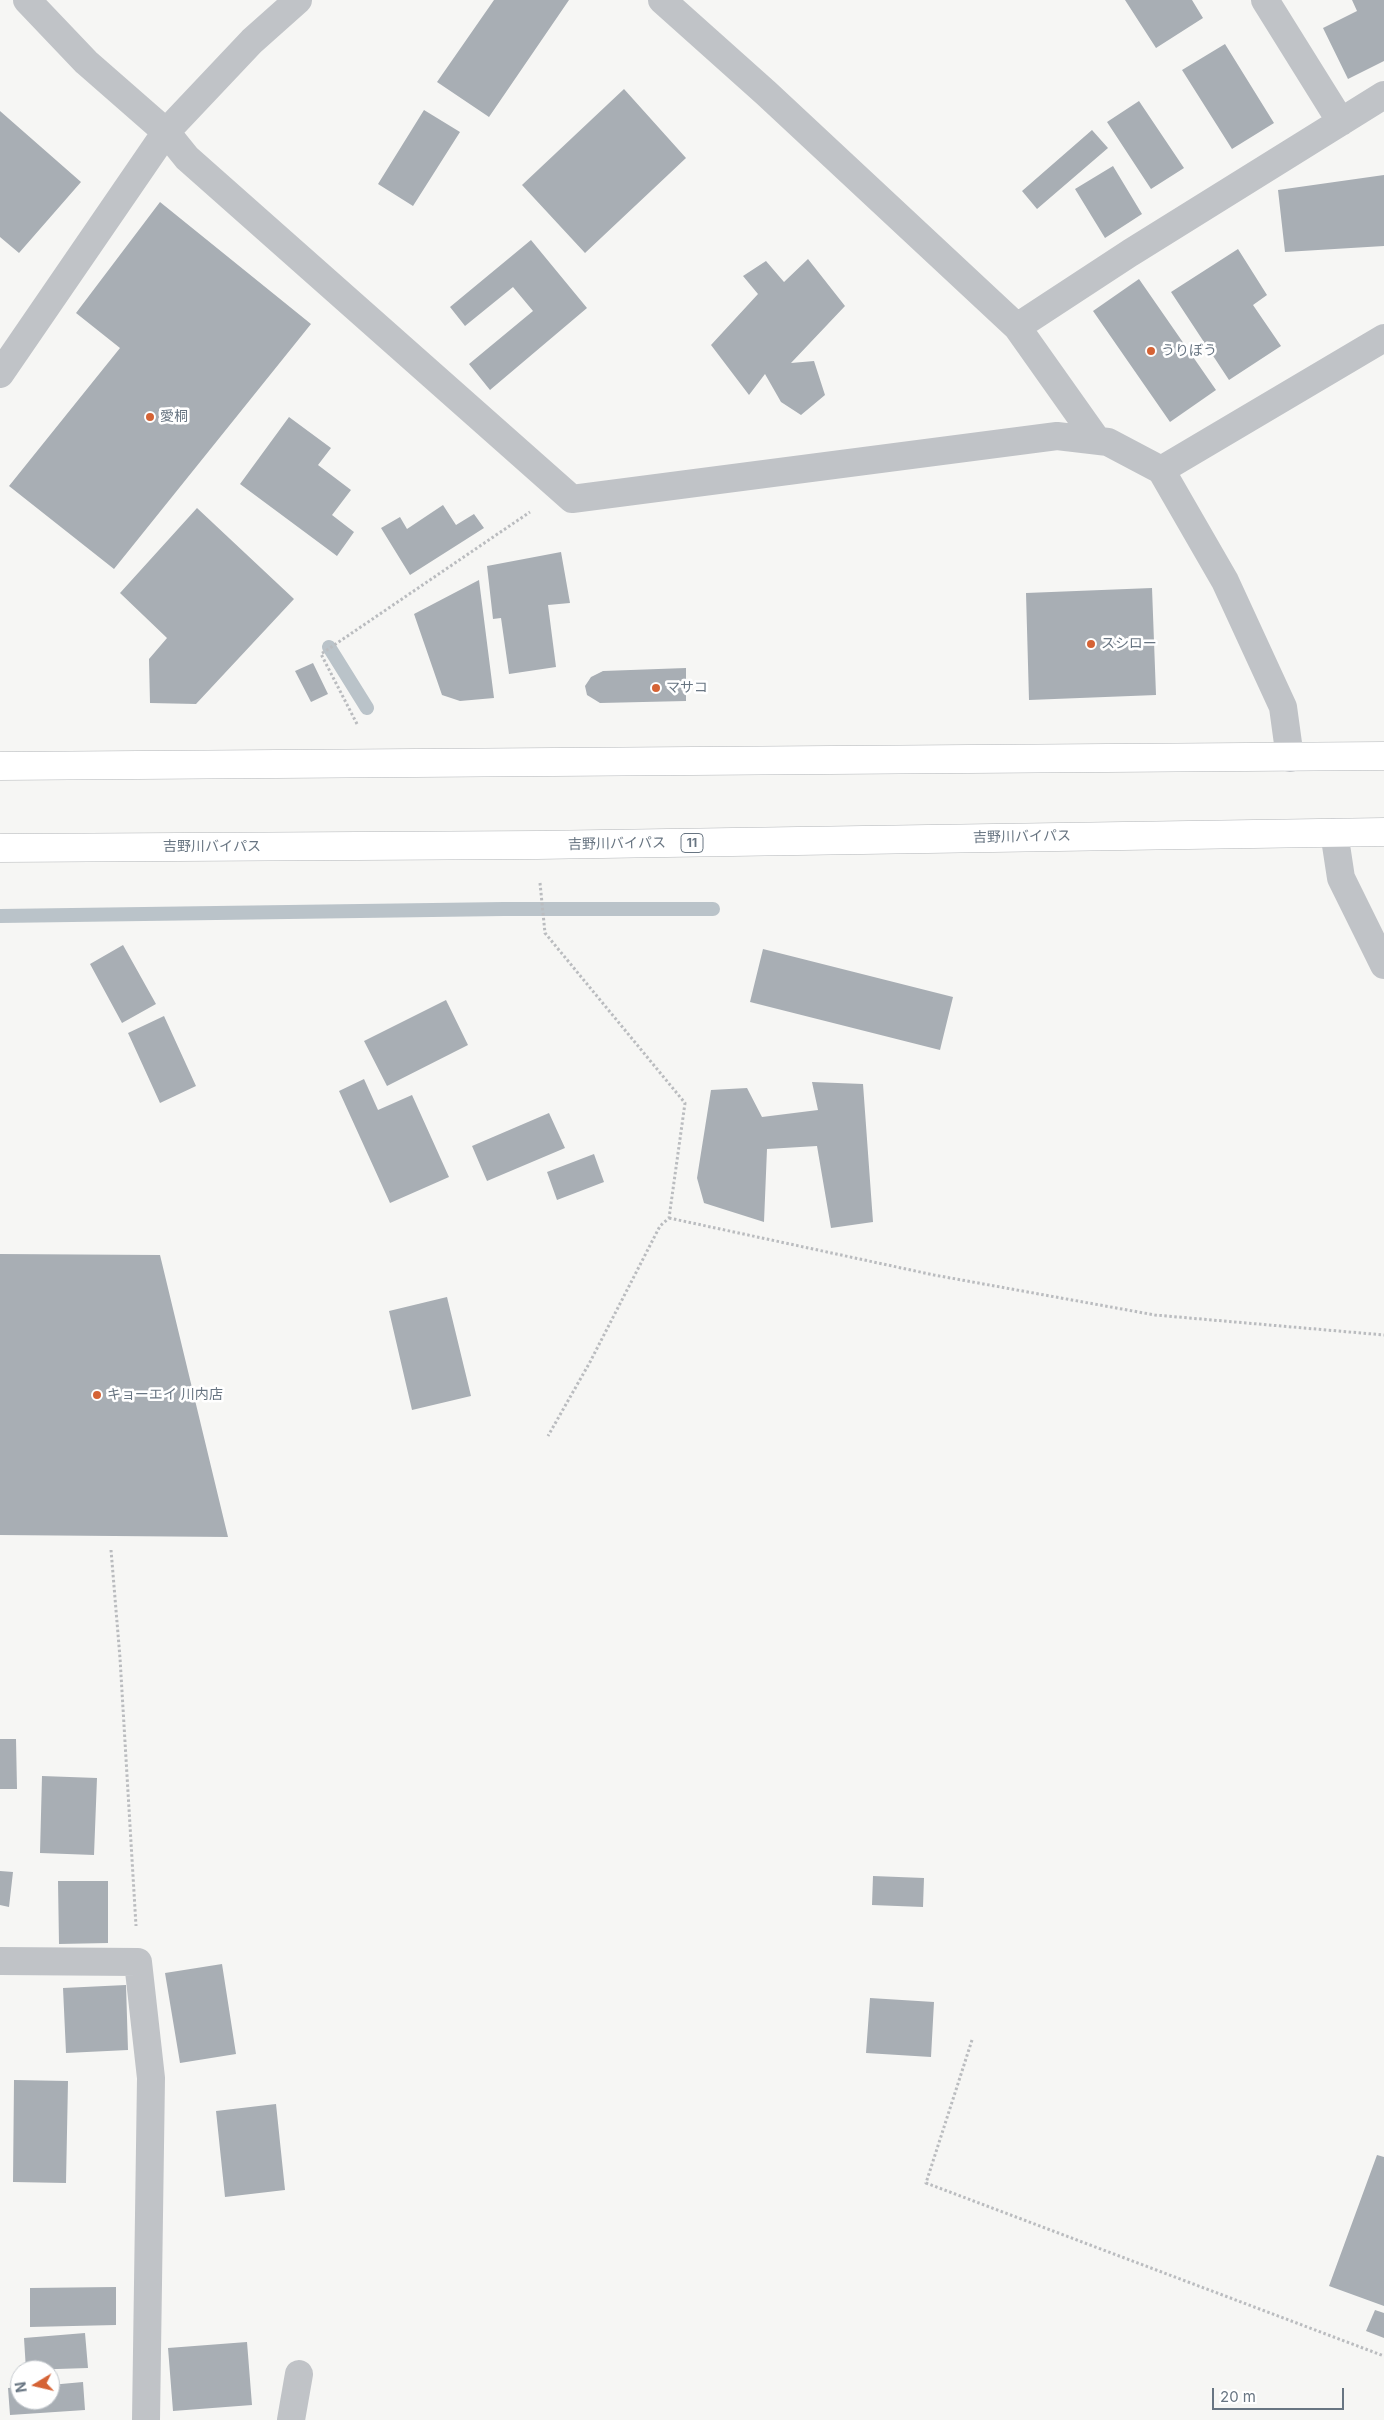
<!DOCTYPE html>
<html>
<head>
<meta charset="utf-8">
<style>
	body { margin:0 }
	#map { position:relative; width:1384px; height:2420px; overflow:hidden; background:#f6f6f4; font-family:Inter,sans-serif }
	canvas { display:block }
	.north { position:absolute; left:10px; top:2360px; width:50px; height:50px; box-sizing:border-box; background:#fff; border:1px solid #c3c8cd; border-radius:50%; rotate:261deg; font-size:14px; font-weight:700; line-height:20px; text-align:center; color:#687582 }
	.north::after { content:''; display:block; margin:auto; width:18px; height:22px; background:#d56335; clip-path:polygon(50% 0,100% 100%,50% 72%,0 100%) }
	.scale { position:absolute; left:1212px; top:2388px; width:132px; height:22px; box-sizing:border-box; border:2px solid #687582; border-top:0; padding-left:6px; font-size:15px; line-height:18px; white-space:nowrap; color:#687582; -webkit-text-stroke:4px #fff; paint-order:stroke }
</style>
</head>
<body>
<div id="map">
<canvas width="1384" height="2420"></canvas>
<div class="north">N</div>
<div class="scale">20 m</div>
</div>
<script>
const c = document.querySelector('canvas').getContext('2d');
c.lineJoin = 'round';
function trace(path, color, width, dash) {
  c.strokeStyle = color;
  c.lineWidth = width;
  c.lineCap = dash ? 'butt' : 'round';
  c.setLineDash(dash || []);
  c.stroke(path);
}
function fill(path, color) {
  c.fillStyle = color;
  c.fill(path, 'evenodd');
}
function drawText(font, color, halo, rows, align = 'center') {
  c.font = font + ' Inter,"Noto Sans JP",sans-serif';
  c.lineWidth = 5;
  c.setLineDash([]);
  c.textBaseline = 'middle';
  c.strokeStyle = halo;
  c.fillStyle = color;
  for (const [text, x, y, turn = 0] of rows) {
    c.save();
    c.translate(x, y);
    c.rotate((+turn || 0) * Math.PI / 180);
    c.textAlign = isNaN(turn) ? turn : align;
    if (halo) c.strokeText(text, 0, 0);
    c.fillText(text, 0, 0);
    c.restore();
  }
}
const stream = new Path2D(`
	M329 647 367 708
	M0 916 504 909H713`);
const building = new Path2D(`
	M494 0H569L489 117 437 82Z
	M1125 0H1192L1203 18 1156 48Z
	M1352 0H1384V61L1348 79 1323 28 1357 11Z
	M1225 44 1274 123 1232 149 1182 70Z
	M624 89 686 158 585 253 522 185Z
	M1139 101 1184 168 1151 189 1107 122Z
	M424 110 460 132 413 206 378 184Z
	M0 111 81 182 19 253 0 237Z
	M1092 130 1108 148 1037 209 1022 191Z
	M1113 166 1142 214 1105 238 1075 189Z
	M1384 175V246L1285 252 1278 190Z
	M160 202 311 324 114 569 9 486 120 348 76 313Z
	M531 240 587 308 490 390 469 364 533 311 513 287 465 326 450 307Z
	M1238 249 1267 295 1253 305 1281 346 1229 380 1171 292Z
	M808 259 845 306 791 363 814 361 825 395 801 415 781 402 765 374 749 395 711 345 758 294 743 276 766 261 784 282Z
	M1139 279 1216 390 1170 422 1093 311Z
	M289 417 331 448 318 465 351 490 332 515 354 532 337 556 240 484Z
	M443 505 456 525 474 514 484 528 410 575 381 528 400 517 407 529Z
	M197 508 294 599 196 704 150 703 149 659 167 638 120 593Z
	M561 552 570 603 548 605 556 667 509 674 501 618 493 619 487 566Z
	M479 580 494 698 460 701 442 695 414 614Z
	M1152 588 1156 695 1029 700 1026 593Z
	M313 663 328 694 311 702 295 671Z
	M686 668V701L600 703 587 695 585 686 591 677 603 671Z
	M123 945 156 1004 122 1023 90 964Z
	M763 949 953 997 940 1050 750 1002Z
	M446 1000 468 1045 387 1086 364 1041Z
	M164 1016 196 1086 160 1103 128 1033Z
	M364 1079 378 1110 412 1095 449 1177 390 1203 339 1091Z
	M812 1082 863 1084 873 1222 831 1228 817 1146 767 1149 764 1222 704 1203 697 1178 711 1090 747 1088 762 1117 818 1110Z
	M549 1113 565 1148 487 1181 472 1146Z
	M594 1154 604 1182 557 1200 547 1172Z
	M0 1254 160 1255 228 1537 0 1535Z
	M447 1297 471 1396 412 1410 389 1311Z
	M0 1739H16L17 1789H0Z
	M42 1776 97 1778 94 1855 40 1853Z
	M0 1871 13 1872 9 1907 0 1905Z
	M873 1876 924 1878 923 1907 872 1905Z
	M58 1881H108V1943L59 1944Z
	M222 1964 236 2054 180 2063 165 1973Z
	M126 1985 128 2050 66 2053 63 1988Z
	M870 1998 934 2002 931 2057 866 2053Z
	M14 2080 68 2081 66 2183 13 2182Z
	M276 2104 285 2190 225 2197 216 2111Z
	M1377 2155 1384 2157V2306L1329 2286Z
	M116 2287V2325L30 2327V2288Z
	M1375 2310 1384 2313V2338L1366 2331Z
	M85 2333 88 2368 26 2370 24 2338Z
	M247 2342 252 2405 173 2411 168 2348Z
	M83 2382 85 2410 10 2415 8 2388 20 2387V2400H50V2385Z`);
const path = new Path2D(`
	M357 724 321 654 530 512
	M540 883 545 933 685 1103 669 1218 660 1226 590 1362 548 1436
	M669 1218 934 1275 1155 1315 1384 1335
	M111 1550 120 1658 136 1926
	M972 2040 926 2183 1384 2356`);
const minor = new Path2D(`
	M27 0 86 62 166 132 187 158 572 499 1057 436 1108 442 1161 470 1225 581 1283 707 1290 758
	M662 0 766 93 1017 327 1097 440
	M1265 0 1341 122
	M1017 327 1130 253 1384 95
	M0 374 166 132 252 41 298 0
	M1161 470 1384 338
	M1334 832 1341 878 1384 965
	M0 1961 138 1962 151 2078 146 2420
	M291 2420 299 2374`);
const highway = new Path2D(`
	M0 766 1384 756
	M0 848 537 845 1384 832`);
const markers = [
	[1151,351,5,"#d56335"],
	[150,417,5,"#d56335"],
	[1091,644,5,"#d56335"],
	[656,688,5,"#d56335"],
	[97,1395,5,"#d56335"]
];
const shields = [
	[692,843,22]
];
const shieldNames = [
	["11",692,843]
];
const poiNames = [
	["うりぼう",1161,351],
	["愛桐",160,417],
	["スシロー",1101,644],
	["マサコ",666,688],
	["キョーエイ 川内店",107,1395]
];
const streetNames = [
	["吉野川バイパス",1022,837,-1],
	["吉野川バイパス",617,844,-1],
	["吉野川バイパス",212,847]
];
trace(stream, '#bac3c9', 14);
fill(building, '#a8aeb4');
trace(highway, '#b3b6b9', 29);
trace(path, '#babcbf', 3, [2.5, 2.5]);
trace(minor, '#c0c3c7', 28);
trace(highway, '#fff', 28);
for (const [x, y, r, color] of markers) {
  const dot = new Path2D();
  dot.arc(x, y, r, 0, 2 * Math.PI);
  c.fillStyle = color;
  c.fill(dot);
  trace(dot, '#fff', 2);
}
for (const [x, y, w] of shields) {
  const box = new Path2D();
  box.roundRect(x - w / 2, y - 9.5, w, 19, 4);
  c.fillStyle = '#fff';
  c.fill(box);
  trace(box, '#687582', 1);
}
drawText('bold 12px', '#687582', null, shieldNames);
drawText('14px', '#687582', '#fff', poiNames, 'left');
drawText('14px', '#687582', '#fff', streetNames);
</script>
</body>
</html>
